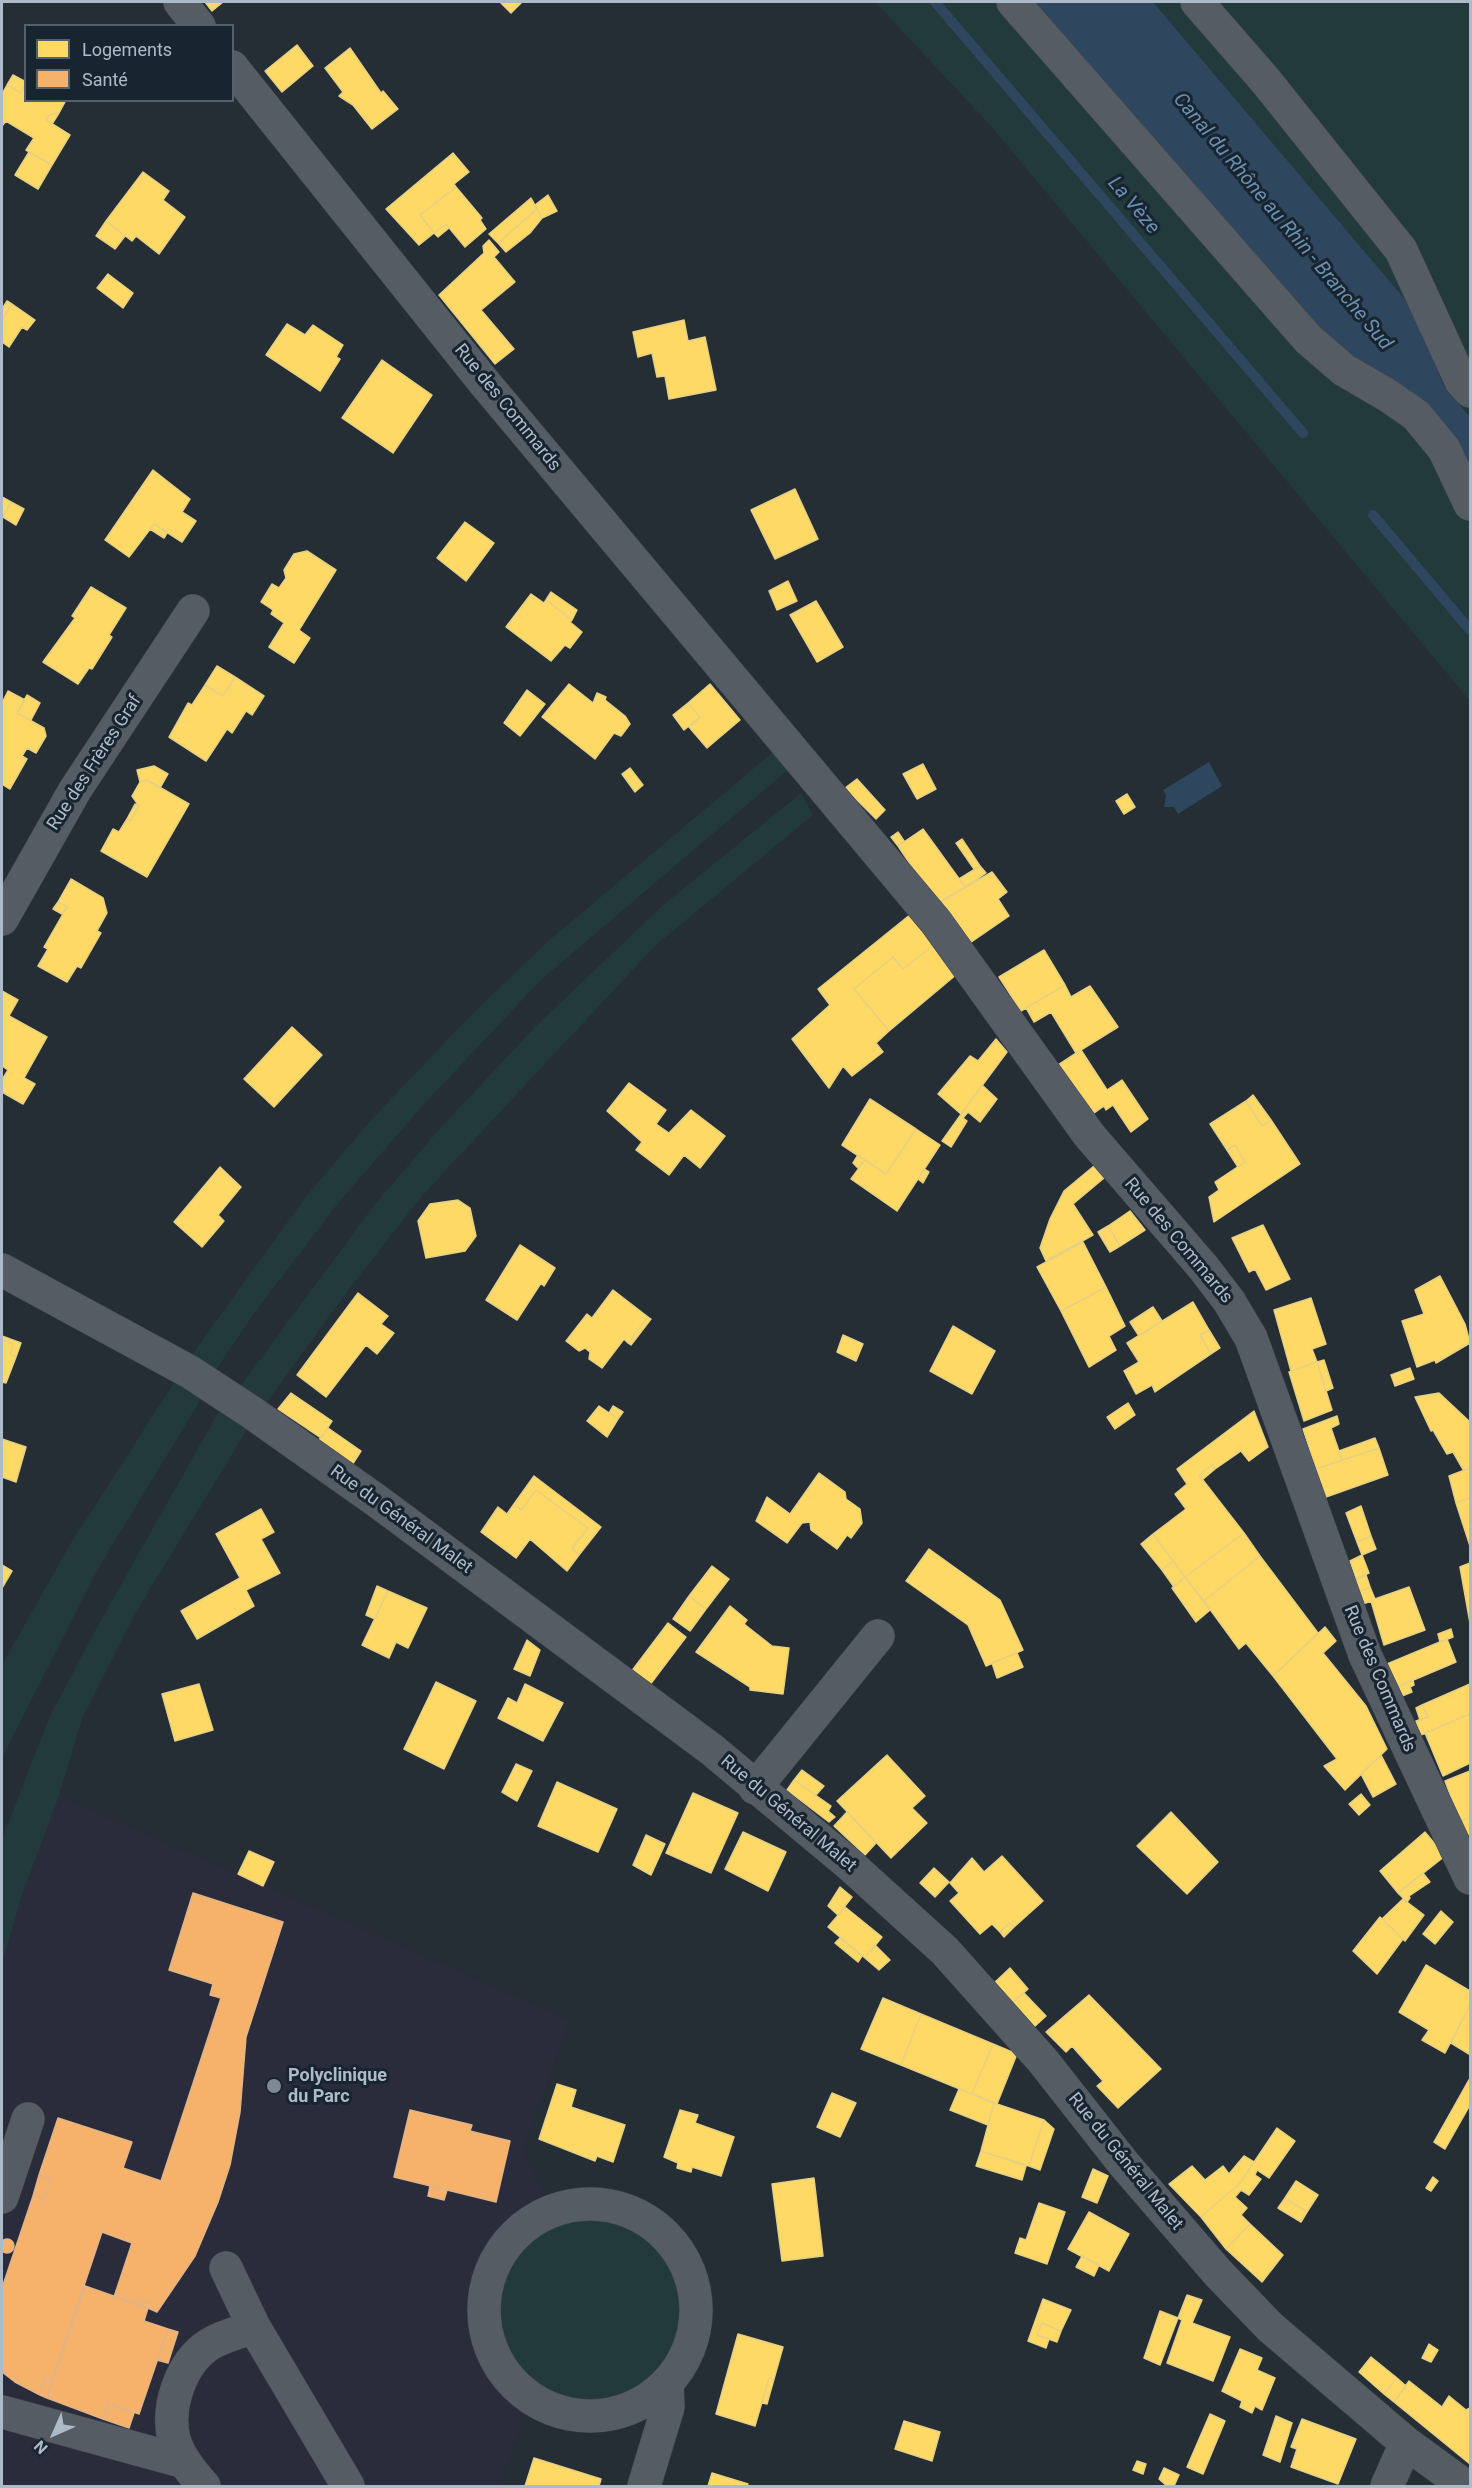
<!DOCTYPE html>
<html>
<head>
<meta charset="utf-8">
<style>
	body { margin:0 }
	#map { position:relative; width:1472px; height:2488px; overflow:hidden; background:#252d35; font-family:Roboto,sans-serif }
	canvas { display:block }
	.frame { position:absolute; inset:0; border:3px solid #adbac8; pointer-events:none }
	.legend { position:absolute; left:24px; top:24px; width:210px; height:78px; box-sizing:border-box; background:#182530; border:2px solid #54616d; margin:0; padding:8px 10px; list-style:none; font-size:18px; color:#adbac8 }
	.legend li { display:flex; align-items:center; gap:12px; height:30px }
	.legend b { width:30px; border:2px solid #54616d }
	.north { position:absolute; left:24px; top:2404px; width:60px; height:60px; -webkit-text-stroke:4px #182530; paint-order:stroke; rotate:225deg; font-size:16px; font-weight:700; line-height:24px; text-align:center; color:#adbac8 }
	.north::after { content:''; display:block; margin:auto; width:21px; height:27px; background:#adbac8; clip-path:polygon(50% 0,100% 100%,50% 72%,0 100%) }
</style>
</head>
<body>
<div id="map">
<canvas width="1472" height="2488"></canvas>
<div class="frame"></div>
<ul class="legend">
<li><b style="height:16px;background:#ffd966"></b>Logements</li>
<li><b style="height:16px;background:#f6b26b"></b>Santé</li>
</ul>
<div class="north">N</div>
</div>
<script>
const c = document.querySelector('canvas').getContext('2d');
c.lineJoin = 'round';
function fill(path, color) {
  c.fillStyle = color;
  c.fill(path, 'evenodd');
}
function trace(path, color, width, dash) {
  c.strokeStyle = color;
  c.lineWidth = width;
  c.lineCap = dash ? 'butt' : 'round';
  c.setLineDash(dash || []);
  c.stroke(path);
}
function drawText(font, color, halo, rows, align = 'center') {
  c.font = font + ' Roboto,sans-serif';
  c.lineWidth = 6;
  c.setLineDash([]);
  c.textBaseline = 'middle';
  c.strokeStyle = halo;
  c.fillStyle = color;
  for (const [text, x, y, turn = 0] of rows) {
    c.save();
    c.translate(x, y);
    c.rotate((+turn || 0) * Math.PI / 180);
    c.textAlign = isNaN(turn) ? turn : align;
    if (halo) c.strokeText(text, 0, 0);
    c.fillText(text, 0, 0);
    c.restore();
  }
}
const medical = new Path2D(`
	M59 1796 570 2020 523 2152 549 2200 509 2229 482 2267 472 2311 491 2363 527 2408 500 2486H2V1965L21 1898Z`);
const green = new Path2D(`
	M875 2H1035L1338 352 1470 482V701L990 125Z
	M1153 2H1470V417L1443 385 1412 309Z
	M773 752 789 769 542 979 426 1102 339 1202 253 1315 216 1370 191 1356 307 1195 372 1119 469 1017 547 942Z
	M801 793 813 815 656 945 459 1156 418 1201 346 1293 263 1408 236 1392 375 1204 442 1126 537 1025 662 906Z
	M175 1381 203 1396 99 1567 2 1758V1665L69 1546Z
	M219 1411 247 1430 136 1612 82 1719 59 1796 21 1898 2 1965V1839L49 1718 95 1631Z
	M484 2310a106 106 0 1 1 212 0a106 106 0 1 1-212 0Z`);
const water = new Path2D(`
	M1035 2H1153L1413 309 1443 385 1470 417V482L1338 352Z
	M1209 762 1222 786 1178 814 1174 807H1164L1166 795 1163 790Z`);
const homes = new Path2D(`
	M205 2H223L212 11Z
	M500 2H522L511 13Z
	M297 45 313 66 282 92 265 71Z
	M350 48 381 93 383 91 398 109 372 129 353 105 339 96 343 92 325 68Z
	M13 75 26 82 21 93 7 85Z
	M7 85 21 93 26 86V100H66L59 113 49 115 46 120 70 135 52 165 26 150 34 138 6 121 2 126V94Z
	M59 113 52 124 46 120 49 115Z
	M29 152 52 165 38 189 15 175Z
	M453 153 469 172 454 184 456 187 420 215 434 233 419 245 386 209Z
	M143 172 169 191 163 200 185 217 159 254 136 236 132 241 106 221Z
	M456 187 482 218 480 220 486 229 465 247 446 224 434 233 420 215Z
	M548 195 557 211 542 218 535 205Z
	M531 198 537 209 498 243 489 234Z
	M537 209 542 218 530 233 506 252 498 243Z
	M106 221 125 236 115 249 96 236Z
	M446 224 449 228 438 237 434 233Z
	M489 240 499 252 494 257 515 282 481 310 514 349 495 364 439 295 484 253 483 246Z
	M108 274 133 293 123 308 97 288Z
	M7 301 12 304 2 320V309Z
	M12 304 35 320 27 330 22 327 9 347 2 342V320Z
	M684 320 688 341 705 337 716 390 669 399 665 376 657 377 652 353 638 357 633 332Z
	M287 324 305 335 313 325 343 345 336 357 340 359 320 391 266 355Z
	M382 360 432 395 393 453 342 418Z
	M153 470 190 499 182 512 196 521 182 542 154 524 129 557 105 540Z
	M795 489 818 539 775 559 751 510Z
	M2 497 11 502 3 517 2 516Z
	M11 502 24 509 16 525 3 517Z
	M465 522 494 543 466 581 437 558Z
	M154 524 167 533 164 538 150 529Z
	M307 551 336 570 299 630 310 638 294 663 269 647 284 623 271 614 273 610 261 602 272 584 279 588 286 578 284 570 294 554Z
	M788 581 797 601 777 610 769 591Z
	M91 587 126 608 109 635 112 637 92 669 89 668 78 684 43 662 75 618 72 616Z
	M551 592 577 610 572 620 546 600Z
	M531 594 544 603 546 600 572 620 570 622 582 632 570 648 565 645 551 661 506 627Z
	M816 601 843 647 817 662 790 615Z
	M217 666 235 677 223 696 205 685Z
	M235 677 264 696 252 715 246 711 232 733 227 729 206 761 169 737 188 703 192 705 205 685 223 696Z
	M569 684 593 703 597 693 606 697 605 700 625 716 630 724 621 736 614 733 595 759 542 717Z
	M710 684 740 720 707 748 689 727 700 717 688 703Z
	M527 690 545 704 520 736 504 723Z
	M8 691 25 700 17 713 44 728 46 736 36 753 27 748 22 756 27 759 10 789 2 784V703Z
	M27 695 40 703 31 720 17 713Z
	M688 703 700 717 684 730 673 715Z
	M923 764 936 789 917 799 903 774Z
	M154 766 168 774 160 788 147 780 140 782 137 770Z
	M630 768 643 785 635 792 622 774Z
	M857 779 885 810 876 819 845 788Z
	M147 780 189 804 147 877 101 851 113 829 119 832 127 819 130 821 139 806 132 796 140 782Z
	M1127 794 1135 807 1124 814 1116 801Z
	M135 804 139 806 130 821 127 819Z
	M923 829 965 887 937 904 898 846Z
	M898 832 904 841 898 846 891 837Z
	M962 839 980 866 974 869 956 843Z
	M980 866 986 873 965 887 959 879Z
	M992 872 1007 892 998 899 1009 916 967 945 937 904Z
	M71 879 103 898 107 913 97 931 101 933 81 968 77 966 67 982 38 966 48 949 44 947 67 907 58 902Z
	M58 902 67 907 62 914 53 909Z
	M911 914 935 944 903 969 893 957 854 989 889 1031 876 1043 883 1052 852 1076 843 1066 829 1088 792 1039 830 1005 818 989Z
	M935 944 957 974 889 1031 854 989 893 957 903 969Z
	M1044 950 1065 985 1021 1011 999 977Z
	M1065 985 1071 997 1090 986 1118 1027 1076 1053 1051 1012 1034 1022 1026 1008Z
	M2 991 18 1000 9 1016 47 1037 24 1078 35 1084 23 1104 2 1092V1080L8 1070 2 1066Z
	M292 1027 322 1055 274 1107 244 1079Z
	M996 1039 1007 1052 961 1114 938 1094 970 1056 978 1061Z
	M1081 1050 1107 1090 1122 1080 1148 1119 1131 1132 1113 1105 1106 1110 1104 1106 1087 1118 1052 1069Z
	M629 1083 666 1110 656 1124 669 1133 691 1110 725 1136 700 1168 684 1155 669 1175 636 1150 642 1142 607 1111Z
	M982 1085 997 1099 980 1122 968 1112 963 1118 967 1121 951 1147 942 1141Z
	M1253 1095 1271 1120 1262 1126 1246 1101Z
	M870 1099 916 1129 886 1174 842 1145Z
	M1246 1101 1262 1126 1271 1120 1300 1164 1214 1222 1209 1197 1219 1190 1215 1182 1245 1162 1235 1145 1227 1150 1210 1124Z
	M916 1129 940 1145 897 1211 851 1179 865 1160 886 1174Z
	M1235 1145 1245 1162 1238 1167 1227 1150Z
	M858 1155 865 1160 858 1168 853 1163Z
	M1094 1166 1104 1178 1073 1204 1093 1235 1046 1261 1040 1248 1050 1219 1064 1191Z
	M220 1167 241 1187 218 1215 224 1221 202 1247 174 1222Z
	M924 1169 929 1172 923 1183 918 1179Z
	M458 1200 470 1208 476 1236 465 1251 426 1258 418 1221 430 1204Z
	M1130 1211 1145 1230 1120 1246 1108 1226Z
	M1263 1225 1290 1279 1266 1290 1255 1269 1249 1272 1232 1238Z
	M1108 1226 1120 1246 1110 1252 1098 1232Z
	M1083 1242 1106 1287 1061 1311 1037 1267Z
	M520 1245 555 1268 544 1286 541 1283 517 1320 486 1300Z
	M1440 1276 1465 1324 1470 1343 1436 1363 1435 1360 1417 1367 1402 1321 1424 1314 1415 1290Z
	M1106 1287 1125 1326 1109 1336 1116 1350 1089 1367 1061 1311Z
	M613 1290 648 1317 628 1343 624 1339 602 1368 589 1359 590 1352 585 1348 579 1351 566 1341 587 1314 592 1318Z
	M358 1293 388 1316 381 1324 394 1333 377 1354 366 1345 326 1397 297 1375Z
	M1311 1298 1326 1344 1312 1349 1317 1362 1291 1371 1274 1310Z
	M1193 1302 1209 1330 1200 1335 1211 1354 1155 1392 1152 1385 1136 1394 1124 1371 1139 1362 1127 1343Z
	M1153 1307 1162 1321 1139 1336 1130 1322Z
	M648 1317 651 1319 631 1345 628 1343Z
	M953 1326 995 1351 972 1394 930 1371Z
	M1209 1330 1220 1348 1211 1354 1200 1335Z
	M843 1335 863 1344 856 1361 837 1352Z
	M2 1336 21 1343 16 1357 10 1354 13 1344 2 1340Z
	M2 1340 13 1344 10 1354 16 1357 6 1383 2 1382Z
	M1324 1360 1333 1388 1326 1391 1317 1362Z
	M1317 1362 1332 1410 1304 1421 1289 1372Z
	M1410 1368 1414 1379 1395 1386 1391 1375Z
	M291 1393 332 1421 321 1438 278 1409Z
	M1439 1393 1470 1422V1468L1464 1471 1453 1452 1447 1454 1433 1430 1431 1431 1415 1397Z
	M1128 1403 1135 1415 1115 1429 1107 1417Z
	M599 1406 618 1419 607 1437 587 1421Z
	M613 1406 623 1412 618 1419 609 1413Z
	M1254 1411 1268 1447 1249 1461 1241 1451 1215 1469 1213 1464 1199 1475 1244 1533 1185 1577 1153 1534 1186 1509 1175 1494 1187 1484 1177 1469Z
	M1337 1416 1339 1424 1331 1428 1342 1460 1316 1469 1303 1429Z
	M328 1428 361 1451 352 1465 318 1441Z
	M1375 1438 1379 1448 1342 1460 1339 1451Z
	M2 1439 26 1447 16 1482 2 1477Z
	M1379 1448 1388 1475 1326 1497 1316 1469Z
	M1213 1464 1215 1469 1202 1480 1199 1475Z
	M1470 1468V1498L1456 1503 1449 1476Z
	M819 1473 845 1492 846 1499 860 1509 862 1523 851 1538 847 1535 837 1549 811 1530 810 1522 802 1523 787 1543 756 1521 767 1497 790 1514Z
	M534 1476 601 1527 579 1555 572 1548 588 1528 536 1490 521 1510 514 1504Z
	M536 1490 588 1528 572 1548 579 1555 567 1571 530 1539 516 1558 481 1532 498 1507 507 1514 514 1504 521 1510Z
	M1470 1498V1546L1456 1503Z
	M1361 1506 1371 1536 1357 1542 1346 1513Z
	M261 1509 274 1532 261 1539 280 1573 246 1590 254 1606 197 1639 181 1611 240 1578 216 1534Z
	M1244 1533 1260 1556 1204 1601 1185 1577Z
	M1153 1534 1173 1561 1162 1570 1141 1544Z
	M1371 1536 1376 1549 1362 1555 1357 1542Z
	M929 1549 1000 1600 1023 1650 986 1666 968 1625 906 1581Z
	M1362 1555 1369 1573 1356 1579 1350 1561Z
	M1260 1556 1318 1633 1273 1676 1246 1643 1239 1649 1204 1601Z
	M1173 1561 1185 1577 1174 1587 1162 1570Z
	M1470 1563V1623L1460 1567Z
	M2 1565 12 1571 2 1588Z
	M712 1566 729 1579 706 1609 689 1596Z
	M1366 1575 1370 1587 1358 1592 1354 1581Z
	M1185 1577 1210 1610 1196 1622 1172 1588Z
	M377 1586 388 1591 375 1619 366 1615Z
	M1370 1587 1375 1599 1409 1587 1425 1630 1384 1645 1371 1601 1363 1604 1358 1592Z
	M388 1591 427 1608 408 1648 396 1642 389 1658 362 1645Z
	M689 1596 706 1609 690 1631 673 1619Z
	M730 1606 747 1620 744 1624 772 1646 789 1648 783 1694 750 1690V1687L696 1652Z
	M668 1623 686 1637 649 1686 631 1672Z
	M1325 1627 1336 1641 1323 1653 1366 1706 1387 1749 1345 1790 1324 1766 1337 1759 1273 1676Z
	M1451 1629 1453 1637 1440 1642 1438 1634Z
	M1447 1639 1456 1662 1397 1687 1387 1664Z
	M527 1640 540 1650 530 1676 514 1669Z
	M1017 1653 1023 1667 997 1678 992 1663Z
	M1413 1680 1414 1685 1410 1687 1412 1692 1402 1696 1398 1686Z
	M436 1682 476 1701 444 1769 404 1749Z
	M199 1684 213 1730 175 1741 162 1694Z
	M525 1684 563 1703 543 1741 498 1718 508 1698 517 1703Z
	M1470 1684V1714L1421 1735 1416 1721 1428 1717 1422 1705Z
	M1422 1705 1428 1717 1420 1720 1416 1708Z
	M1470 1714V1763L1443 1776 1425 1733Z
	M887 1755 925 1796 912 1808 927 1823 891 1858 837 1801Z
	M1381 1755 1396 1784 1373 1797 1361 1774Z
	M516 1764 532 1771 517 1801 502 1792Z
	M802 1770 824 1786 816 1795 794 1780Z
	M1470 1771V1817L1460 1822 1445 1781Z
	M794 1780 831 1806 828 1811 835 1817 829 1822 787 1790Z
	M557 1782 617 1809 598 1852 538 1826Z
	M693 1793 738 1813 711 1873 666 1853Z
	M1361 1794 1370 1805 1359 1815 1349 1804Z
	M847 1812 876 1843 865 1855 834 1826Z
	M1171 1812 1218 1862 1187 1894 1137 1846Z
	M1470 1817V1846L1460 1822Z
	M743 1832 786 1852 768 1891 725 1869Z
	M1425 1832 1445 1856 1398 1893 1380 1871Z
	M646 1835 665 1844 651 1875 633 1865Z
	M249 1851 274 1862 263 1886 238 1874Z
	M1002 1856 1043 1901 1014 1927 1010 1923 1000 1932 992 1924 980 1934 950 1901 959 1893 950 1883 972 1858 984 1872Z
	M934 1868 949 1882 935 1897 920 1883Z
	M1423 1873 1430 1882 1409 1896 1410 1898 1407 1902 1398 1893Z
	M840 1887 852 1897 838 1915 828 1906Z
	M1403 1899 1424 1915 1405 1941 1382 1919Z
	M845 1907 882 1937 865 1958 828 1927Z
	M1441 1911 1453 1922 1435 1944 1423 1934Z
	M1380 1917 1403 1939 1377 1974 1353 1951Z
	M1010 1923 1014 1927 1004 1937 1000 1932Z
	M840 1938 862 1956 858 1962 835 1943Z
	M875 1945 890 1960 879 1970 865 1958Z
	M1426 1965 1470 1991V2005L1445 2053 1422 2040 1429 2030 1399 2012Z
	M1010 1968 1028 1989 1011 2004 993 1984Z
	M1024 1993 1046 2016 1034 2027 1011 2004Z
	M1089 1995 1161 2069 1118 2108 1097 2086 1103 2081 1072 2046 1066 2052 1046 2032Z
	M883 1998 921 2014 901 2065 861 2049Z
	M1470 2005V2052L1469 2054 1451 2043Z
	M921 2014 993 2044 972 2094 901 2065Z
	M993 2044 1017 2054 997 2104 972 2094Z
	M1470 2078V2105L1445 2149 1434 2142Z
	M557 2084 576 2090 571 2107 625 2125 613 2162 597 2156 595 2161 539 2139Z
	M959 2089 994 2103 988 2125 950 2110Z
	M832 2093 856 2103 840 2137 817 2127Z
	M994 2103 1044 2120 1029 2166 981 2151Z
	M680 2110 698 2115 695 2123 734 2137 721 2176 692 2167 691 2172 677 2168 678 2163 664 2157Z
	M1044 2120 1054 2129 1040 2170 1029 2166Z
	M1277 2128 1295 2141 1269 2178 1257 2170 1255 2175 1261 2179 1249 2195 1241 2190 1235 2197 1247 2208 1241 2215 1250 2224 1226 2249 1201 2217 1240 2183Z
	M981 2151 1026 2166 1022 2180 976 2166Z
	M1244 2156 1254 2162 1240 2183 1201 2217 1169 2184 1192 2166 1205 2180 1223 2166 1229 2174Z
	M1093 2169 1108 2176 1097 2203 1082 2197Z
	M1433 2177 1438 2181 1431 2191 1426 2188Z
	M814 2178 823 2256 782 2261 772 2184Z
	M1296 2181 1318 2195 1307 2212 1285 2198Z
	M1285 2198 1307 2212 1301 2222 1278 2208Z
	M1039 2203 1065 2212 1047 2264 1015 2253 1020 2238 1026 2240Z
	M1089 2212 1129 2234 1109 2271 1068 2249Z
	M1250 2224 1283 2255 1262 2282 1226 2249Z
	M1082 2256 1099 2265 1094 2276 1076 2267Z
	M1187 2295 1202 2300 1192 2323 1230 2337 1213 2381 1167 2363 1182 2320 1178 2318Z
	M1043 2299 1071 2310 1061 2331 1042 2323 1037 2335 1049 2339 1046 2348 1028 2341Z
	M1160 2311 1178 2318 1160 2365 1144 2358Z
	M1042 2323 1061 2331 1057 2342 1037 2335Z
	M738 2334 783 2347 774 2379 769 2378 755 2426 716 2414Z
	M1429 2344 1438 2350 1431 2362 1422 2358Z
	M1240 2349 1262 2358 1257 2370 1275 2378 1262 2410 1255 2406 1252 2413 1240 2407 1242 2401 1222 2391Z
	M1371 2357 1397 2378 1384 2394 1359 2372Z
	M769 2378 774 2379 767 2404 762 2403Z
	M1397 2378 1406 2386 1394 2402 1384 2394Z
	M1409 2381 1442 2407 1449 2396 1466 2410 1470 2408V2464L1394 2402Z
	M1210 2414 1225 2421 1203 2474 1187 2467Z
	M1276 2416 1292 2423 1280 2462 1263 2455Z
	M1302 2419 1356 2439 1338 2484 1291 2467 1297 2449 1291 2447Z
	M904 2421 940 2432 932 2461 895 2449Z
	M534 2458 601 2479 599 2486H525Z
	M1137 2461 1146 2464 1143 2474 1133 2470Z
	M1164 2468 1179 2475 1174 2486H1167L1159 2479Z
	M712 2473 748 2484 747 2486H708Z`);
const health = new Path2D(`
	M193 1893 283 1922 246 2037 240 2112 230 2165 218 2202 195 2256 157 2312 148 2308 149 2303 139 2299 137 2305 114 2297 132 2243 102 2232 52 2381 44 2379 40 2395 15 2382 2 2372V2288L33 2196 44 2200 51 2179 39 2175 58 2118 132 2142 123 2168 161 2181 221 1998 210 1995 213 1984 169 1970Z
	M410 2110 472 2125 470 2131 510 2141 496 2202 394 2177Z
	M39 2175 51 2179 44 2200 33 2196Z
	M430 2186 447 2190 444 2200 428 2196Z
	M0 2246a7 7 0 1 1 14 0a7 7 0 1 1-14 0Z
	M85 2286 148 2308 144 2321 168 2329 139 2414 108 2403 103 2419 47 2398Z
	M139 2299 149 2303 148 2308 137 2305Z
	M168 2329 178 2332 168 2363 157 2360Z
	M44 2379 52 2381 47 2398 40 2395Z
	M108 2403 134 2413 129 2428 103 2419Z`);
const stream = new Path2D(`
	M935 2 1303 433
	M1373 515 1470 630`);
const minor = new Path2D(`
	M180 2 199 26
	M1013 2 1308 339 1344 370 1387 395 1416 415 1444 449 1470 504
	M1197 2 1265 80 1401 250 1461 381 1470 391
	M232 67 483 381 936 922 1089 1135 1203 1267 1229 1301 1251 1338 1365 1655 1470 1878
	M2 919 75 790 193 611
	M2 1270 190 1372 251 1412 377 1501 711 1749 849 1864 945 1951 1043 2061 1124 2164 1218 2273 1270 2327 1406 2443 1465 2486
	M755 1788 878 1636
	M2 2197 28 2119
	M484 2310a106 106 0 1 1 212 0a106 106 0 1 1-212 0Z
	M226 2268 254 2327 348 2486
	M2 2412 185 2462
	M204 2486C192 2473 179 2457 174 2439 166 2407 181 2362 210 2344 223 2336 240 2332 254 2327
	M644 2486 668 2407 667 2384
	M1387 2486 1406 2443`);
const markers = [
	[274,2086,8,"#7d8995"]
];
const streetNames = [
	["Rue des Commards",507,408,51],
	["Rue des Frères Graf",95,763,-57],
	["Rue des Commards",1178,1241,50],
	["Rue du Général Malet",401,1520,36],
	["Rue des Commards",1379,1679,67],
	["Rue du Général Malet",788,1814,40],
	["Rue du Général Malet",1125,2162,51]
];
const poiNames = [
	["Polyclinique",288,2076],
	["du Parc",288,2097]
];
const waterNames = [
	["La Vèze",1133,206,50],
	["Canal du Rhône au Rhin - Branche Sud",1282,222,50]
];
fill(medical, '#2a2b3b');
fill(green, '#223a3b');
fill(water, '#2e475e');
fill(homes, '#ffd966');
trace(homes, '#e6d083', 1.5);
fill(health, '#f6b26b');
trace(health, '#e0b487', 1.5);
trace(stream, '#2e475e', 10);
trace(minor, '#43494f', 34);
trace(minor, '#555c63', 33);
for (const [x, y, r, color] of markers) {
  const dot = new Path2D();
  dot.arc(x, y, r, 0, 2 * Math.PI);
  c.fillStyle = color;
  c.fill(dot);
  trace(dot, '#182530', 2);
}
drawText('18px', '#adbac8', '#182530', streetNames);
drawText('bold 18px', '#adbac8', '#182530', poiNames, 'left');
drawText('italic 20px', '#6a90af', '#182530', waterNames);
</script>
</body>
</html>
